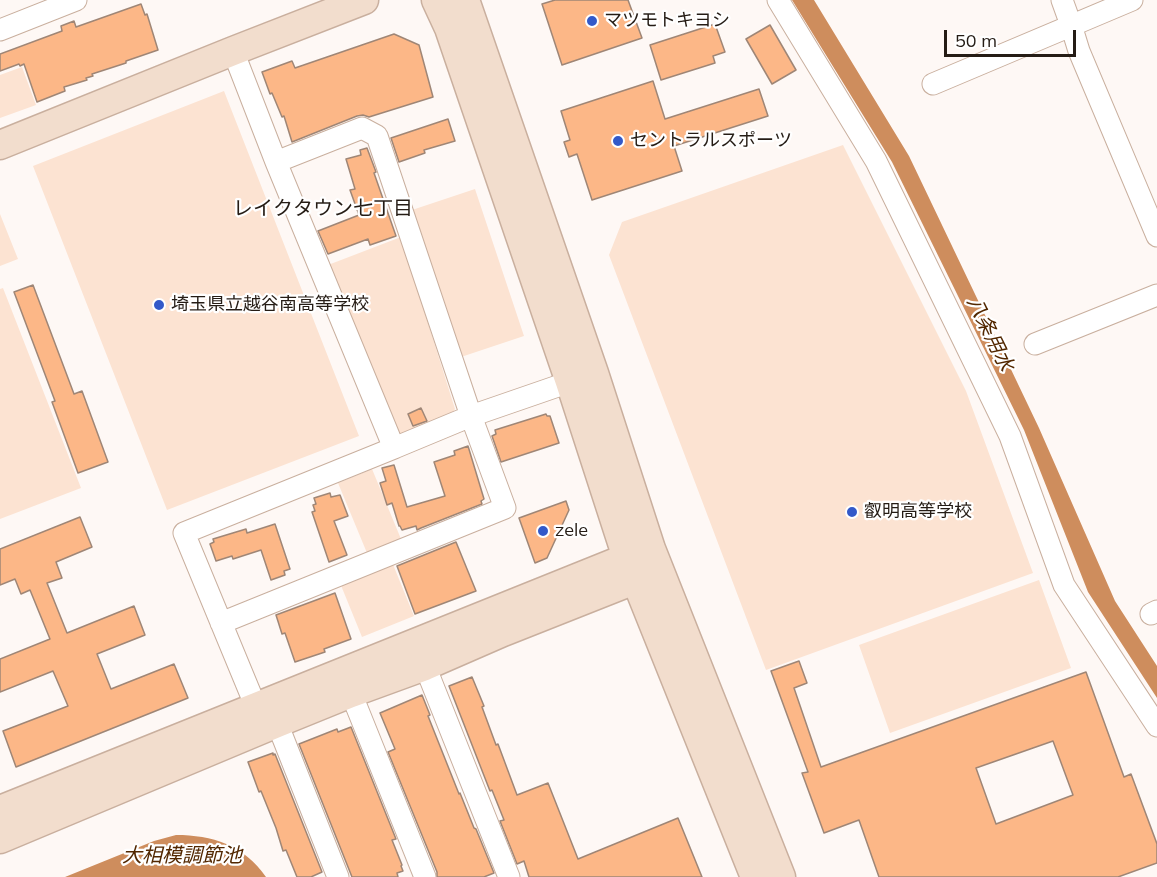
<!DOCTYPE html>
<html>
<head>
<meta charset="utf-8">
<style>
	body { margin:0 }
	#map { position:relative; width:1157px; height:877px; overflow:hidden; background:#fef8f5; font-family:Mulish,sans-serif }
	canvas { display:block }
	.scale { position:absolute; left:944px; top:30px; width:132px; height:27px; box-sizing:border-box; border:3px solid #251c15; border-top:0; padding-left:8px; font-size:18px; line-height:21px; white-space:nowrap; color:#251c15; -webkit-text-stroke:4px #fff; paint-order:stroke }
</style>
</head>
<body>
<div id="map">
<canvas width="1157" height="877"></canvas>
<div class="scale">50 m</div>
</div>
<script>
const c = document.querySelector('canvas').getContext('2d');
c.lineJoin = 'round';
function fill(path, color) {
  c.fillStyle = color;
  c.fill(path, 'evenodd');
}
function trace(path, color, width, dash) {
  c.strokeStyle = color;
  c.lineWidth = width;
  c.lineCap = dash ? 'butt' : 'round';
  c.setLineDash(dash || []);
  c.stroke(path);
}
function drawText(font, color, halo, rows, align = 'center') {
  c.font = font + ' Mulish,"Noto Sans JP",sans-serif';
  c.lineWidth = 4.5;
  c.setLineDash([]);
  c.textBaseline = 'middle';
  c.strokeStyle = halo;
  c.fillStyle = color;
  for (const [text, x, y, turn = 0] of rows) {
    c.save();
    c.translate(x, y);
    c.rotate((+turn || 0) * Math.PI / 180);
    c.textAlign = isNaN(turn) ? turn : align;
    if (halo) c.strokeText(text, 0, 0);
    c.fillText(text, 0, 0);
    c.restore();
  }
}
const green = new Path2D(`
	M22 67 36 105 0 118V75Z
	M224 91 359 436 167 510 33 166Z
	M843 145 966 391 1033 573 766 670 609 255 622 222Z
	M475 189 524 336 461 357 412 210Z
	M0 214 18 259 0 266Z
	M401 237 455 409 450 418 404 436 397 431 328 265Z
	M3 288 81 488 0 519V289Z
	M372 469 401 539 367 553 338 483Z
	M392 562 414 616 362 637 340 583Z
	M1039 580 1071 668 890 733 859 645Z`);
const water = new Path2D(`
	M792 0H814L909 156 1039 428 1115 601 1157 666V698L1088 592 1024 430 892 162Z
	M176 835C212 835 244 845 266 877H65L154 841Z`);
const building = new Path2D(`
	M555 0H628L642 38 562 65 542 4Z
	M141 4 145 15 147 14 158 50 126 61V63L92 74 93 76 86 78 87 80 64 87 65 91 37 102 24 64 20 66 19 64 0 71V54L62 31 61 26 74 21 76 27Z
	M715 24 725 52 713 56 715 63 661 80 650 45Z
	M770 25 796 70 772 84 746 39Z
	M394 34 419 45 433 97 369 117 363 115 357 116 292 142 284 116 282 117 272 93 270 94 262 72 292 61 295 68Z
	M653 81 665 119 759 89 768 116 674 146 682 171 592 200 577 154 569 157 564 142 570 140 561 111Z
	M448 119 455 141 424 150 425 153 399 162 391 138Z
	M367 148 376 172 374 173 396 236 370 245 368 239 328 254 318 231 359 215 350 190 355 189 346 159 361 155 360 150Z
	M33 285 74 394 82 391 108 462 78 473 52 402 55 401 14 292Z
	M421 408 427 421 413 426 408 414Z
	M546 414 547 416H550L559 443 501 462 492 436 496 434 495 430Z
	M468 446 484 499 481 501 482 504 421 528 417 530 416 526 402 530 400 526H399L392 503 387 505 380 483 386 481 382 468 394 465 407 507 445 496 434 462 455 455 454 451Z
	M330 493 331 497 340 495 348 516 334 521 347 555 329 562 312 512 315 511 313 505 316 504 314 498Z
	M566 501 569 510 547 558 535 563 519 518Z
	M80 517 92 547 56 562 62 578 47 583 67 633 134 606 145 635 97 654 111 689 174 664 188 698 16 767 3 731 68 706 53 671 0 692V659L50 639 30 590 21 594 15 579 0 585V549Z
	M275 524 290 569 284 571 285 575 271 580 261 550 233 559 232 556 216 561 210 544 214 542 213 539 246 529 247 533Z
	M456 542 476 591 415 614 397 566Z
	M335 593 351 639 324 649 325 652 295 662 285 633 282 634 276 615Z
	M799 661 807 683 794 688 821 767 1086 672 1124 777 1131 774 1157 844V863L1118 877H879L859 820 824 833 802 773 808 772 771 671ZM1053 741 1073 795 996 824 976 768Z
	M472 677 484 706 482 707 496 745 498 744 517 795 548 783 578 859 678 818 702 877H529L524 861 517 864 500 821 504 820 492 790 490 791 449 686Z
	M422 695 430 715 428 716 459 794 460 793 474 828 476 829 494 873 484 877H437V872L388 752 395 749 380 713Z
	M351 727 396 839 392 840 402 865 401 866 403 871 397 873 398 877H352L299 744 337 729 338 732Z
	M273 753V755L275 754 322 872 311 877H297L286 850 283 851 276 828 261 791 259 792 248 762Z`);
const street = new Path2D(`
	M778 0 876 161 1010 436 1064 585 1157 726
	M1062 0 1071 25 1079 51 1157 236
	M0 30 76 0
	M233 51 276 162 394 448 184 533 256 707
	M933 84 1132 0
	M1035 344 1157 295
	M394 448 471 416 584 377
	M1151 614 1157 611
	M221 623 505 508 471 416 377 136 362 128 276 162
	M425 666 509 877
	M351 693 425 877
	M277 723 338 877`);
const secondary = new Path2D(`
	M436 0 449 28 570 382 627 558 755 877
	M465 0 594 373 651 549 781 877
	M0 145 233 51 364 0
	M0 810 644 551
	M0 839 277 723 351 693 425 666 503 632 652 573`);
const markers = [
	[592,21,6,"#3359c9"],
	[618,141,6,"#3359c9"],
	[159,305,6,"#3359c9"],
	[852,512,6,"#3359c9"],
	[543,531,6,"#3359c9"]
];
const poiNames = [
	["マツモトキヨシ",604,21],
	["セントラルスポーツ",630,141],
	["埼玉県立越谷南高等学校",171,305],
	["叡明高等学校",864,512],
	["zele",555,531]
];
const neighbourhoodNames = [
	["レイクタウン七丁目",323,209]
];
const waterNames = [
	["八条用水",990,334,64],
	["大相模調節池",182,856]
];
fill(green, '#fce3d2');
fill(water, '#ce8d5d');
fill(building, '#fcb787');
trace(building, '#9f8676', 1.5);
trace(street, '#c9af9e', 23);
trace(secondary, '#c9af9e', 31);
trace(street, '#fff', 21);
trace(secondary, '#f2ddcd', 28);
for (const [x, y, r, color] of markers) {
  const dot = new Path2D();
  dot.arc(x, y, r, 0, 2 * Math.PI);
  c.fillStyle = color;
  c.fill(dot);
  trace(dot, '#fff', 2);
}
drawText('18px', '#251c15', '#fff', poiNames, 'left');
drawText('20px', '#251c15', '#fff', neighbourhoodNames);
drawText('italic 20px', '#522700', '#fff', waterNames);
</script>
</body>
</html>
